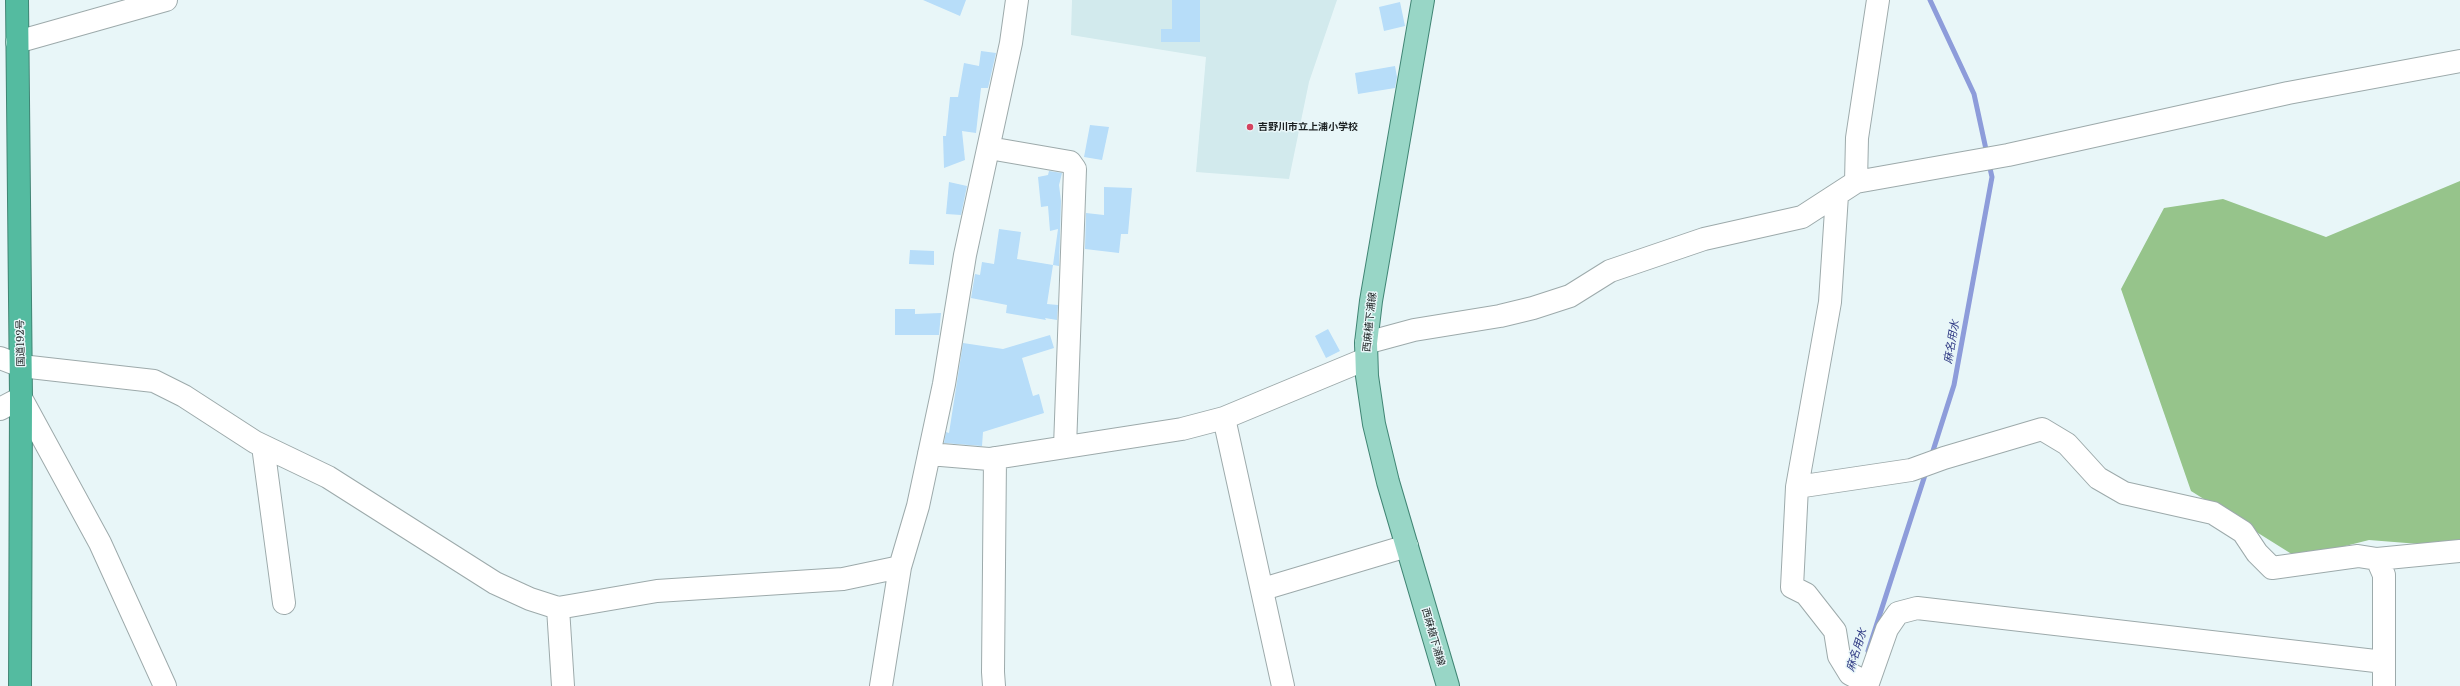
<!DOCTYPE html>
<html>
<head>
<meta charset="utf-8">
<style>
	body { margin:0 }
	canvas { display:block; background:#e8f6f8 }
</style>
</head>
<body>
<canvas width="2460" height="686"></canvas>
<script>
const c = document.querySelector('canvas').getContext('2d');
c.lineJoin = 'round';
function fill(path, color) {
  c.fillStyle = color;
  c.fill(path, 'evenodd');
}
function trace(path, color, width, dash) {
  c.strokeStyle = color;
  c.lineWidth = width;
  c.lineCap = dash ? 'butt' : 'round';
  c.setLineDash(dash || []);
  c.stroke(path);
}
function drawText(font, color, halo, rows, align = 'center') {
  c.font = font + ' "Libre Baskerville","Noto Sans JP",serif';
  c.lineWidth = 3;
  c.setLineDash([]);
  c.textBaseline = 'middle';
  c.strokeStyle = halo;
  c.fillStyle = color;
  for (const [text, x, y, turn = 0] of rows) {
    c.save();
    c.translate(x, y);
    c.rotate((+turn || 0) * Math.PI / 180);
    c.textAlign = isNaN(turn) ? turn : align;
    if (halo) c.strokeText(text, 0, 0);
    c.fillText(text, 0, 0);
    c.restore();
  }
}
const built = new Path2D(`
	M1072 0H1337L1309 82 1289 179 1196 172 1206 57 1071 35Z`);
const forest = new Path2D(`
	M2460 181V555L2457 547 2369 540 2298 558 2191 491 2121 289 2164 208 2223 199 2326 237Z`);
const stream = new Path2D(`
	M1930 0 1974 94 1987 154
	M1931 457 1954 385 1992 177 1989 164
	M1868 651 1926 472`);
const building = new Path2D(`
	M923 0H966L960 16Z
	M1172 0H1200V42H1161V29H1172Z
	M1400 2 1405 26 1384 31 1379 7Z
	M981 51 996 53 988 88H981L976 133 962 131 965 160 944 168 943 136H946L950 97H958L964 63 979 66Z
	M1395 66 1397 77 1395 88 1358 94 1355 73Z
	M1090 125 1109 127 1102 160 1084 157Z
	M1049 171 1062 173 1059 185 1061 201 1059 266 1053 265 1058 229 1050 231 1048 206 1041 207 1038 177 1048 175Z
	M949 182 967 186 961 215 946 214Z
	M1104 187 1132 188 1128 234H1121L1119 253 1085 249 1086 213 1104 215Z
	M999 229 1021 232 1017 259 1053 265 1047 304 1058 305 1057 320 1045 318 1046 320 1006 313 1007 305 971 298 975 274 980 275 982 262 994 264Z
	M910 250 934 251V265L909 264Z
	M895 309H915V314L941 313 939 335H895Z
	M1328 329 1340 351 1326 358 1315 336Z
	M1050 335 1054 348 1022 358 1033 396 1039 394 1044 413 983 432 982 446 944 443 946 432 949 433 963 343 1003 349Z`);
const minor = new Path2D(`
	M17 42 166 0
	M989 148 1070 162 1075 169 1065 447
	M1856 182 1857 138 1878 0
	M1837 195 1830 302 1797 487 1792 587 1806 594 1835 631 1839 656 1850 674 1868 683
	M1366 343 1414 330 1500 316 1533 308 1570 296 1610 271 1704 239 1802 217 1856 182 2008 155 2288 93 2460 61
	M0 358 21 366 154 381 184 396 255 442 328 477 495 583 530 599 558 608 657 591 843 579 900 567
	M0 409 21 398 100 543 165 686
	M1224 418 1283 686
	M263 446 284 603
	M929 454 989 459 1182 429 1224 418 1366 359
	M1797 487 1911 470 1944 458 2042 429 2067 444 2098 478 2124 493 2213 513 2243 532 2257 553 2272 568 2358 556 2377 559 2384 575V686
	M2377 559 2460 551
	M1263 589 1407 546
	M558 608 563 686
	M881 686 900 567 918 506 944 384 965 255 1011 43 1017 0
	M994 686 993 672 995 458
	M1867 686 1887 629 1898 613 1917 608 2384 662`);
const major = new Path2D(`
	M1423 0 1371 301 1366 343 1367 376 1374 424 1388 482 1448 686`);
const highway = new Path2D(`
	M17 0 21 398 20 686`);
const markers = [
	[1250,127,4,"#d4435f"]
];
const poiNames = [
	["吉野川市立上浦小学校",1258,127]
];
const streetNames = [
	["西麻植下浦線",1370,322,-84],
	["国道192号",21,343,-91],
	["西麻植下浦線",1433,637,74]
];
const waterNames = [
	["麻名用水",1952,342,-80],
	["麻名用水",1857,650,-72]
];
fill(built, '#d2eaed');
fill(forest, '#96c48b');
trace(stream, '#8d9cda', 5);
fill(building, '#b7ddf9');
trace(minor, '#9daaab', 24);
trace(major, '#408574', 24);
trace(highway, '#408574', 24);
trace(minor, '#fff', 22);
trace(major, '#98d6c6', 22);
trace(highway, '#54bba0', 22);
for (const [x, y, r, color] of markers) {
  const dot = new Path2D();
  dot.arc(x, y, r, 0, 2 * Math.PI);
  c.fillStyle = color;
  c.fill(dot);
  trace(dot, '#e8f6f8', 1.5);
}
drawText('bold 10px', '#1b2021', '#e8f6f8', poiNames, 'left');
drawText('10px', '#1b2021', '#e8f6f8', streetNames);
drawText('italic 11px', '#303b84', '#e8f6f8', waterNames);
</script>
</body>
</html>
